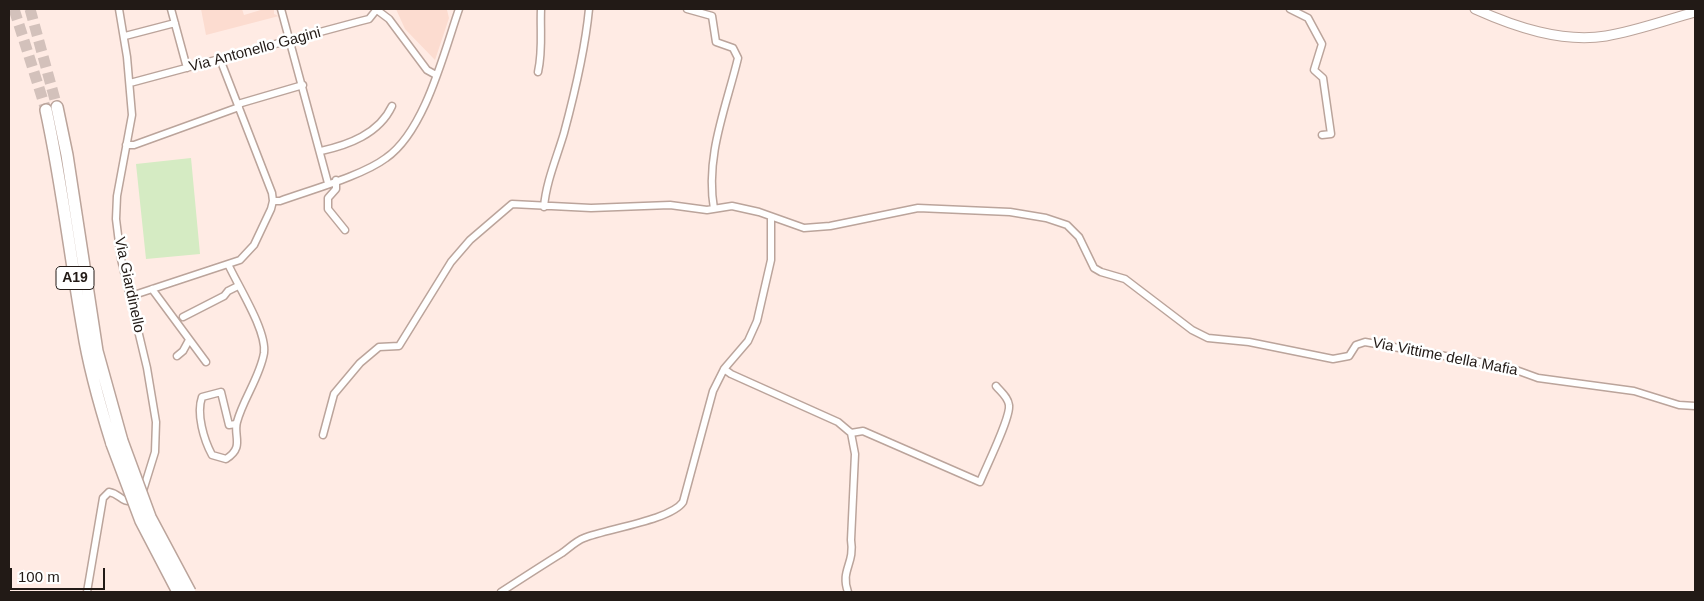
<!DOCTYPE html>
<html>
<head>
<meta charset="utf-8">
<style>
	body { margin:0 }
	#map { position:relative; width:1704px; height:601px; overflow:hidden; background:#ffebe4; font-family:Helvetica,sans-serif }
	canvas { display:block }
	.frame { position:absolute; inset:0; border:10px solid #221a16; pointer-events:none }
	.scale { position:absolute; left:10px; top:568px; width:95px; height:22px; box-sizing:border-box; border:2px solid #221a16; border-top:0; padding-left:6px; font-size:15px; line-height:18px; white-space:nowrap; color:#221a16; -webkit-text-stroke:4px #fff; paint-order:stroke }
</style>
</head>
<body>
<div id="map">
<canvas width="1704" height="601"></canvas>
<div class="frame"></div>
<div class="scale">100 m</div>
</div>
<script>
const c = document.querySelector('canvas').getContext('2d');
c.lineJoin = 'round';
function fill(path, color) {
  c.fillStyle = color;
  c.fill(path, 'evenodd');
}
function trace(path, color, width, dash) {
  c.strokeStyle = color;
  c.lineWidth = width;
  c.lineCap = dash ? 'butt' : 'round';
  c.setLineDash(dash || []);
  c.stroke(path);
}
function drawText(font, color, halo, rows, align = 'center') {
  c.font = font + ' Helvetica,sans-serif';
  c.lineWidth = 5;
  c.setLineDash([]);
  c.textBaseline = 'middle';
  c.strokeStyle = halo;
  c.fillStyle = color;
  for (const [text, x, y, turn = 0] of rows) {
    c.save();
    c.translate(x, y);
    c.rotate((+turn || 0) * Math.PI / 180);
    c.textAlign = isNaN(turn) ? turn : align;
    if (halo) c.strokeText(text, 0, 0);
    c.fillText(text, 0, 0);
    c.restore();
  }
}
const built = new Path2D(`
	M201 9H242L244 15 264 9H274V14L279 16 206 35Z
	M396 9H451L447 10 449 18 435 60 405 29Z`);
const green = new Path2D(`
	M191 158 200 254 146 259 136 164Z`);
const highwayTunnel = new Path2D(`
	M14 9 46 110
	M30 9 57 107`);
const street = new Path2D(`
	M119 9 127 57 132 115 117 196 116 219 121 259 147 368 156 422 155 452 142 494
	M171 9 187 68
	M281 9 328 183
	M687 9 712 16 716 42 733 48 738 58C726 108 705 156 714 209
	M1290 9 1308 18 1322 44 1314 70 1323 78 1331 134 1322 135
	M377 10 389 19 427 70 436 75
	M125 36 175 23
	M538 72C543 50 540 31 541 9
	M130 83 361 21 369 19 377 9
	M238 104 303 85
	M126 145H134L239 107
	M321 151C348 145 379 134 392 106
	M336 180V189L328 198V209L345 230
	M273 201H280C310 190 362 176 386 158 425 131 444 52 459 9
	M544 207C546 182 557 157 564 133 575 92 585 51 589 9
	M228 264C238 286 267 331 264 353 260 377 243 399 237 422 233 436 245 447 226 459L212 455C204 440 196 414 202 397L221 392 229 425 236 424
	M152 289 206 362
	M131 296 240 260 254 245 271 209 273 201 272 193 220 59
	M183 317 224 296 228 291 238 286
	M177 356 183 351 189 340
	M724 369 731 374 838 422 851 433 863 431 980 482C986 467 1011 417 1009 405 1008 397 1001 392 996 386
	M323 435 334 394 360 363 379 347 399 346 451 262 470 240 512 204 591 208 670 205 707 210 732 206 759 212 804 228 830 226 918 208 1010 212 1046 218 1067 225 1079 237 1094 268 1101 272 1125 279 1192 330 1208 338 1249 342 1333 359 1349 356 1356 345 1365 342 1485 363 1516 370 1538 378 1634 391 1679 405 1695 406
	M87 592 103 498 109 492C121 494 120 503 135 501
	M501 592C521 579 541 566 562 553 569 548 576 541 584 538 606 529 671 520 683 502L713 391 724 369 748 341 757 321 771 260V218
	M848 592C840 570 855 564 851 540L855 454 851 433`);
const secondary = new Path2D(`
	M1475 9C1515 27 1562 43 1606 36 1636 31 1666 20 1695 12`);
const highway = new Path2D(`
	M57 107 67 155 97 351 122 441
	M46 110C62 183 70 256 83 329 89 368 100 406 112 444`);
const highwayBridge = new Path2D(`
	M122 441 150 517 190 592
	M112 444 141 521 178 592`);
const shields = [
	[75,278,38]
];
const shieldNames = [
	["A19",75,278]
];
const streetNames = [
	["Via Antonello Gagini",255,50,-15],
	["Via Giardinello",129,285,78],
	["Via Vittime della Mafia",1445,357,11]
];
fill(built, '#fcdcd0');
fill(green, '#d5ebc3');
trace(highwayTunnel, '#d3c1bb', 11, [11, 5.5]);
trace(street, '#bba49b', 9);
trace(secondary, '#bba49b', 11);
trace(highway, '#bba49b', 14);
trace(street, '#fff', 6);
trace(secondary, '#fff', 9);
trace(highway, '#fff', 11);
trace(highwayBridge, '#bba49b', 14, []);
trace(highwayBridge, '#fff', 11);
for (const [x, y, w] of shields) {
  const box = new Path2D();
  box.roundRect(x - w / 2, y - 11.5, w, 23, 4);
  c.fillStyle = '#fff';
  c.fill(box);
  trace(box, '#221a16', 1);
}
drawText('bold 14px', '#221a16', null, shieldNames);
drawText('15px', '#221a16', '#fff', streetNames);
</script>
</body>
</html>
